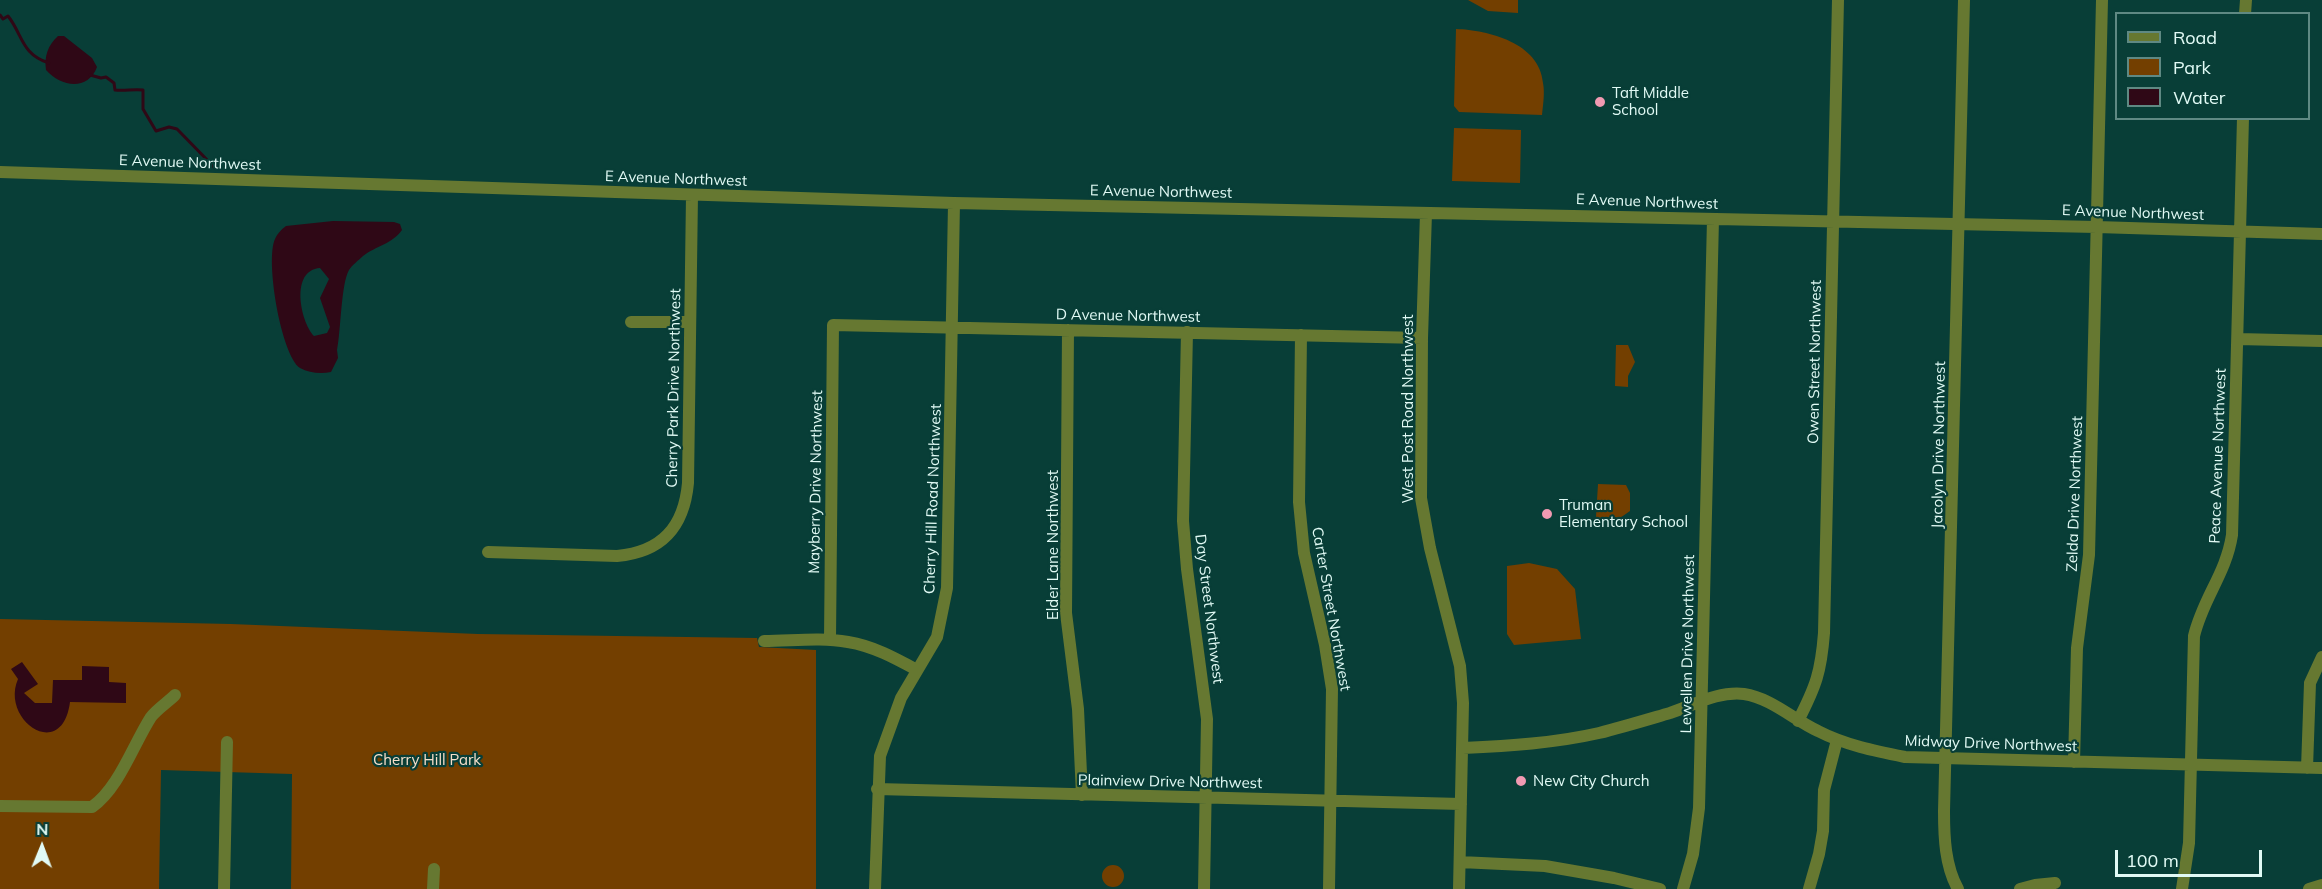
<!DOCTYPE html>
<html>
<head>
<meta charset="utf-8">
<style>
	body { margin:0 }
	#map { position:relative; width:2322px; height:889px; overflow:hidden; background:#083e37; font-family:Mulish,sans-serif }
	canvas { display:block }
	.legend { position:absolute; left:2115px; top:12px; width:195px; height:108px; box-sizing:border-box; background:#083e37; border:2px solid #5f8983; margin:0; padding:8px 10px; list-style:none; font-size:18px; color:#e1faf5 }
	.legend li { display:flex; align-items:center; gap:12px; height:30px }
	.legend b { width:30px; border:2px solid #5f8983 }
	.north { position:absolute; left:12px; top:817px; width:60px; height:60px; -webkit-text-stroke:4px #083e37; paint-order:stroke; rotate:1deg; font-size:16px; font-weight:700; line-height:24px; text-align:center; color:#e1faf5 }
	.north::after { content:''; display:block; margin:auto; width:21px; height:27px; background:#e1faf5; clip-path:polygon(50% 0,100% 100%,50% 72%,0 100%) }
	.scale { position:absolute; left:2115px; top:850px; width:147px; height:27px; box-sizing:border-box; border:3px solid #e1faf5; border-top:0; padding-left:8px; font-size:18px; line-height:21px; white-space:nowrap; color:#e1faf5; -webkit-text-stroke:4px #083e37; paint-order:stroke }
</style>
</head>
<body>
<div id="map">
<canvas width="2322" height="889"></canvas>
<ul class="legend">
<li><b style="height:8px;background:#667831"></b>Road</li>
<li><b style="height:16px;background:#733f00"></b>Park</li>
<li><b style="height:16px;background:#2f0816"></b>Water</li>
</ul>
<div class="north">N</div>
<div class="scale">100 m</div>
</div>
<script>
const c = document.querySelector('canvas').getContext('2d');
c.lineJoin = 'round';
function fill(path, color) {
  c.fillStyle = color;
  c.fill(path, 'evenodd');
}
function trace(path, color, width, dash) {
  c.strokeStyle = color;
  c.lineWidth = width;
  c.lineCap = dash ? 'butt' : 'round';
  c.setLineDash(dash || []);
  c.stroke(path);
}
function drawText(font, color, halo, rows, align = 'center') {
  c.font = font + ' Mulish,sans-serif';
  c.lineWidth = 4.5;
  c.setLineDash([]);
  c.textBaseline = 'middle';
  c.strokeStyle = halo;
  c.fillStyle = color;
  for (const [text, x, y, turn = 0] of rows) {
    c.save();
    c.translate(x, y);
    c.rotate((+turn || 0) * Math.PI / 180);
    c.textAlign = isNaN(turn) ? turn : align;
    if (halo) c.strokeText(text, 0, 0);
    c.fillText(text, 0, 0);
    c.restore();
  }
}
const green = new Path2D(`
	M1468 0H1518V13L1488 11Z
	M1456 29C1488 30 1540 43 1543 83 1545 93 1543 105 1542 115L1459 112 1454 106Z
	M1454 128 1521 130 1520 183 1452 181Z
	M1616 345H1628L1635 362 1628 376V387L1615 386Z
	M1598 484 1626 485 1630 493V511L1620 518 1603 521 1596 517Z
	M1529 563 1557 569 1575 589 1581 639 1514 645 1507 634V566Z
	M0 619 231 624 478 634 757 638 759 647 816 650V889H291L292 774 161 770 159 889H0Z
	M1102 876a11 11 0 1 1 22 0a11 11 0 1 1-22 0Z`);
const water = new Path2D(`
	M58 36H64L92 58 97 67C88 91 61 87 46 70 44 56 48 45 58 36Z
	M333 221 394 222 400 224 402 230C392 244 376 246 363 256 359 260 352 265 349 270 341 284 341 330 337 350L338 358 331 372C321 374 309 373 300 368 281 355 265 260 275 239 277 234 282 229 286 226ZM320 268 329 279 320 298 330 327 327 333 314 336C300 321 290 270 320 268Z
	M22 662 38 684 24 693 35 703H52L53 680H82V666L109 667V682L126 683V703L70 702C62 763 0 720 18 679L11 669Z`);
const stream = new Path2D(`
	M0 15 3 19 8 16C23 35 21 54 49 63
	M90 75 101 78 106 77 114 83 115 90C125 91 133 89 143 90V109L156 131 169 127 177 129 215 168`);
const minor = new Path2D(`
	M2245 14 2246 0
	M0 172 954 203 2097 227 2322 234
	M1426 213 1422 338 1421 498 1430 548 1460 666 1463 703 1459 889
	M631 322H690
	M1068 330 1066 613 1078 709 1082 795
	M1187 332 1183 521 1187 569 1207 719 1204 889
	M1301 335 1299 502 1304 553 1325 645 1332 689 1329 889
	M2238 339 2322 341
	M488 552 617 556C662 552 684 527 688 483L692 195
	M830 639 833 325 1422 338
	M764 641C792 641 820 637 848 642 873 646 895 658 917 670
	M1798 721C1816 686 1821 672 1824 633L1838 0
	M1463 748C1509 746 1555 743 1599 733 1623 727 1646 720 1670 713 1694 705 1718 691 1744 694 1771 698 1794 720 1818 731 1845 745 1875 751 1905 757L2322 768
	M2074 762 2077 648 2089 555 2102 0
	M2307 768 2310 683 2322 657
	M877 789 1461 804
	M0 806 92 807C119 788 133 745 151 717 157 709 168 702 175 695
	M1460 862 1545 866 1614 878 1660 889
	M224 889 227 742
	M433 889 434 869
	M875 889 880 756 901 698 937 637 947 588 954 203
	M1683 889 1693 854 1699 808 1713 219
	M1809 889 1819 854 1823 831 1824 790 1837 740
	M1958 889C1945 866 1944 837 1944 811L1964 0
	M2020 889 2035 885 2055 883
	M2182 889 2189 843 2194 636C2203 598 2226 574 2232 535L2243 118
	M2309 889 2322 885`);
const markers = [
	[1600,102,6,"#f19ab2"],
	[1547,514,6,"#f19ab2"],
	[1521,781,6,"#f19ab2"]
];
const poiNames = [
	["Taft Middle",1612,93],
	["School",1612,110],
	["Truman",1559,505],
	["Elementary School",1559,522],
	["New City Church",1533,781]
];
const streetNames = [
	["E Avenue Northwest",190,163,2],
	["E Avenue Northwest",676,179,2],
	["E Avenue Northwest",1161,192,1],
	["E Avenue Northwest",1647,202,2],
	["E Avenue Northwest",2133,213,2],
	["D Avenue Northwest",1128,316,1],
	["Owen Street Northwest",1815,362,-89],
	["Cherry Park Drive Northwest",674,388,-89],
	["West Post Road Northwest",1408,409,-90],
	["Jacolyn Drive Northwest",1939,445,-89],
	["Peace Avenue Northwest",2218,456,-88],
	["Mayberry Drive Northwest",816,482,-89],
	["Zelda Drive Northwest",2075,494,-88],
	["Cherry Hill Road Northwest",933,499,-88],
	["Elder Lane Northwest",1053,545,-90],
	["Day Street Northwest",1209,609,83],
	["Carter Street Northwest",1331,609,80],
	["Lewellen Drive Northwest",1688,644,-89],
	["Midway Drive Northwest",1991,744,2],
	["Plainview Drive Northwest",1170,782,1]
];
const parkNames = [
	["Cherry Hill Park",427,760]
];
fill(green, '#733f00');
fill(water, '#2f0816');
trace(stream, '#2f0816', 3);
trace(minor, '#667831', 12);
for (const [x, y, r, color] of markers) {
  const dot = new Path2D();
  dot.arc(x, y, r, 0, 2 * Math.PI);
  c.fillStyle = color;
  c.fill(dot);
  trace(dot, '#083e37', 2);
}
drawText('15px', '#e1faf5', '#083e37', poiNames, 'left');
drawText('15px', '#e1faf5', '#083e37', streetNames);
drawText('15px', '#f6dec9', '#083e37', parkNames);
</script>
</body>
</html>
